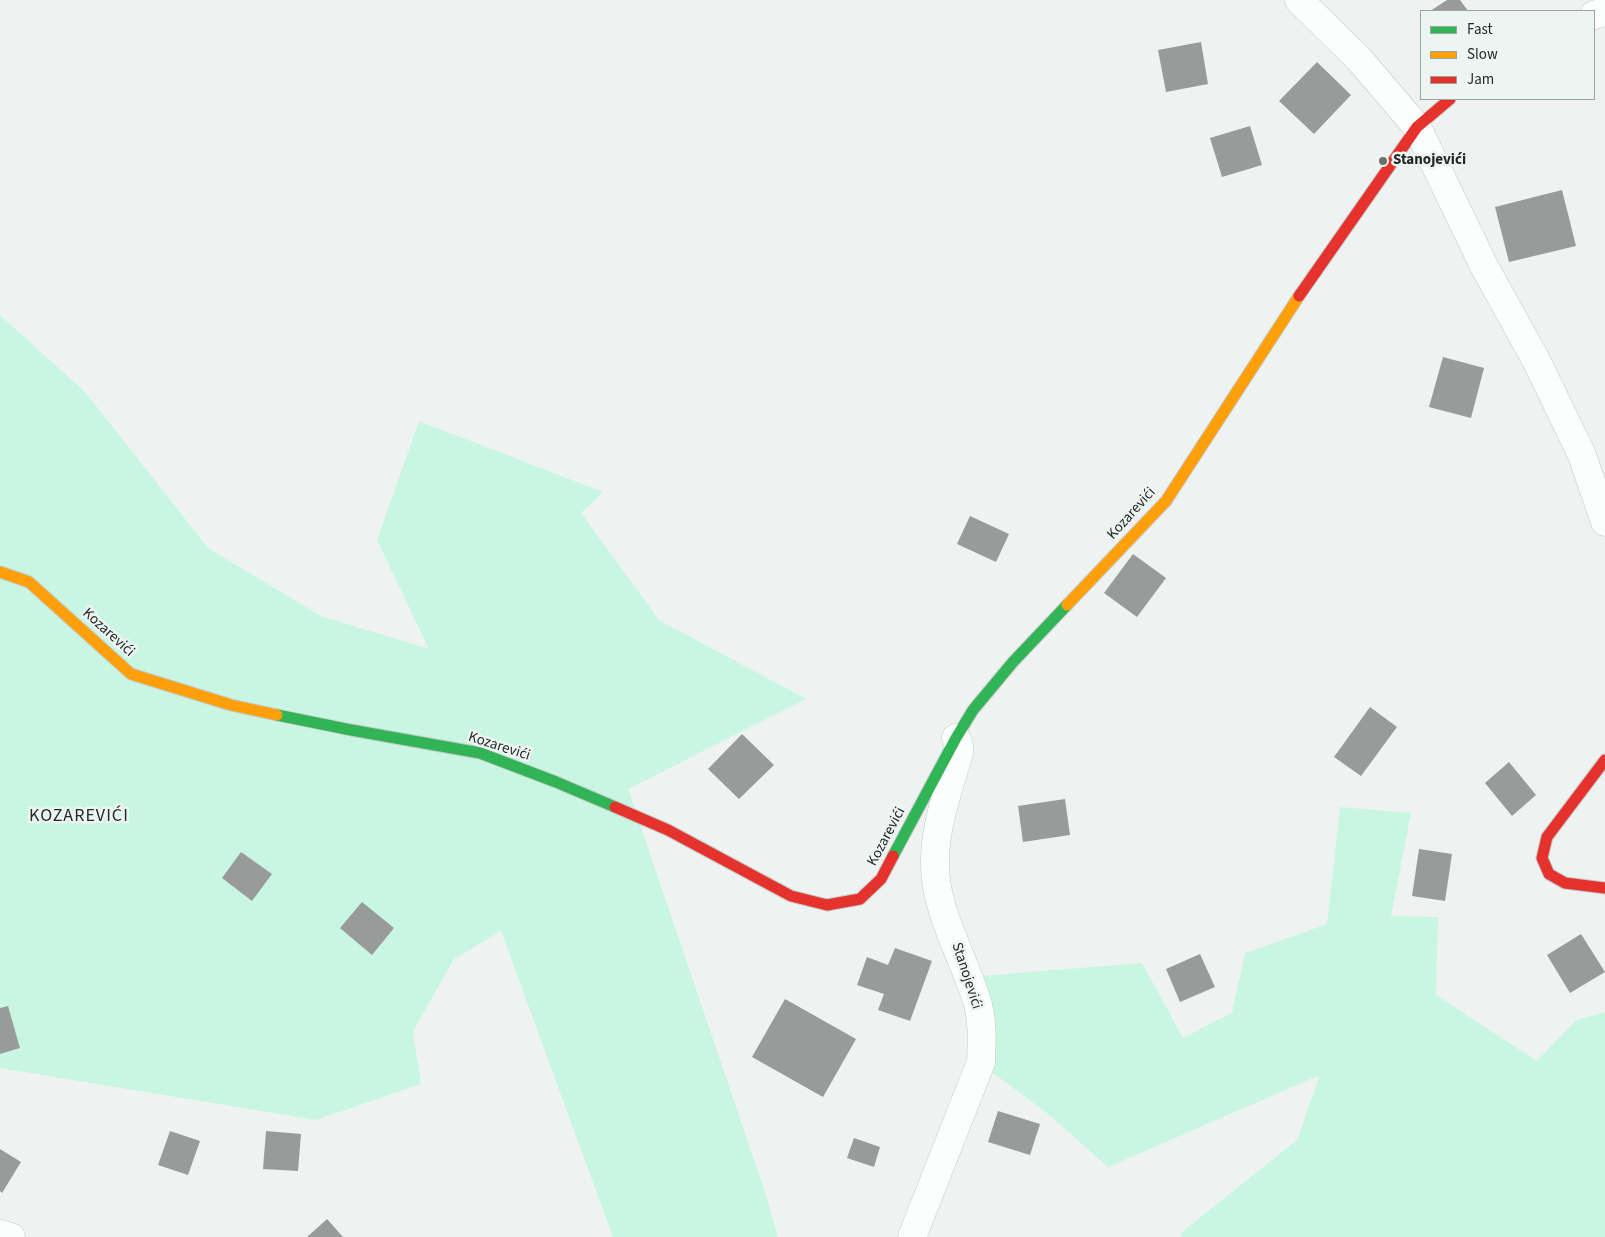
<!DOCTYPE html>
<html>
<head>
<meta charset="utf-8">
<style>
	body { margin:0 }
	#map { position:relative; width:1605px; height:1237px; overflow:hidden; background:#eef3f1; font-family:"Source Sans 3",sans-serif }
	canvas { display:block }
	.legend { position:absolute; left:1420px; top:10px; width:175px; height:90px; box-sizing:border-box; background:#ecf5f1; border:1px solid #9ca3a0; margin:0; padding:6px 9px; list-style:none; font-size:15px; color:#252827 }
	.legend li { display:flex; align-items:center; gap:10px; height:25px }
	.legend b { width:25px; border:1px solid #9ca3a0 }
</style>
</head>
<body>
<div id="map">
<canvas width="1605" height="1237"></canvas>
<ul class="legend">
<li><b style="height:6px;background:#30b455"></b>Fast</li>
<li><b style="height:6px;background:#ff9f0a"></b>Slow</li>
<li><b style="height:6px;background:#e5322d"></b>Jam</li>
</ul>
</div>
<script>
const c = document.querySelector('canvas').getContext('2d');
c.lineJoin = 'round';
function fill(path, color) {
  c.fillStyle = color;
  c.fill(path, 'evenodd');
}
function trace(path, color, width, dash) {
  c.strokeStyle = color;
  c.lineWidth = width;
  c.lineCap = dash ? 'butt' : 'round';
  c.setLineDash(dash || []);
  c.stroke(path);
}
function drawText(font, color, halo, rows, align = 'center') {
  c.font = font + ' "Source Sans 3",sans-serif';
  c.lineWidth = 5;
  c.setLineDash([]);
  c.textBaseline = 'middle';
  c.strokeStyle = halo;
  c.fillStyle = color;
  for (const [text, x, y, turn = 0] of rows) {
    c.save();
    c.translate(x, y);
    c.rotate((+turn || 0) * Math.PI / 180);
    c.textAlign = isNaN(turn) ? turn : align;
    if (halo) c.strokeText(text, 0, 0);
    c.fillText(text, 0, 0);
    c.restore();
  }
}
const green = new Path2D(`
	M0 315 86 393 208 548 321 616 429 649 377 540 419 421 603 492 581 513 659 620 806 699 628 789 765 1192 778 1237H613L501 931 454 959 413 1031 421 1084 316 1120 0 1068Z
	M1340 807 1411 813 1391 916 1438 917 1436 995 1537 1061 1576 1020 1605 1012V1237H1181L1182 1232 1297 1140 1320 1075 1108 1167 1047 1113 989 1070 980 976 1142 963 1183 1038 1232 1013 1245 953 1327 924Z`);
const building = new Path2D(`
	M1447 0H1460L1468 11H1430Z
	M1201 42 1208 84 1166 92 1158 50Z
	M1317 62 1351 95 1314 134 1279 101Z
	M1250 126 1262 165 1222 177 1210 138Z
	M1562 190 1576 246 1509 262 1495 207Z
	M1443 357 1484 368 1471 418 1429 407Z
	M970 516 1009 534 996 562 957 544Z
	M1133 554 1166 578 1137 617 1104 593Z
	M1370 707 1397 727 1361 776 1334 757Z
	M742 734 774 765 739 799 708 769Z
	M1509 762 1536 795 1512 816 1485 783Z
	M1065 799 1070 835 1023 842 1018 806Z
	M1419 849 1452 854 1445 901 1412 896Z
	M241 852 272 874 252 901 222 878Z
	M362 902 394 928 372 955 340 928Z
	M1581 934 1605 972 1570 993 1547 955Z
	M895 948 932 961 910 1021 878 1010 884 994 857 985 867 957 888 965Z
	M1200 954 1215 987 1180 1002 1166 969Z
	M785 999 856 1039 823 1097 752 1057Z
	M8 1006 20 1048 0 1054V1008Z
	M998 1111 1040 1124 1030 1155 988 1142Z
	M170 1131 200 1141 188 1175 158 1165Z
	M266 1131 301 1134 298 1171 263 1169Z
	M854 1138 880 1147 874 1167 847 1158Z
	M0 1149 21 1162 2 1193 0 1191Z
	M327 1219 343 1237H307Z`);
const street = new Path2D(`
	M1299 0 1359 59 1417 127 1484 266 1536 360 1582 455 1605 522
	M1594 15 1605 11
	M0 1234 11 1237
	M912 1237 981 1062C982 1041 983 1018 976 998 964 961 944 925 937 887 929 841 946 797 959 753V745L956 738`);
const fast = new Path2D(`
	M277 715 351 730 480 753 556 782 615 807
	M893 856 956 738 973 710 1013 662 1067 605`);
const slow = new Path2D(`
	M0 572 29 582 131 674 231 705 277 715
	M1067 605 1166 501 1299 296`);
const jam = new Path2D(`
	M1299 296 1417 127 1450 99
	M1605 760 1547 837 1542 858 1549 874 1565 883 1605 888
	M615 807 668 830 791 896 827 905 860 899 881 879 893 856`);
const markers = [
	[1383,161,5,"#6b6f6e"]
];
const poiNames = [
	["Stanojevići",1393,161]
];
const streetNames = [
	["Kozarevići",1132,514,-48],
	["Kozarevići",108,633,42],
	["Kozarevići",499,747,18],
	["Kozarevići",887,837,-62],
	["Stanojevići",966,976,72]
];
const quarterNames = [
	["KOZAREVIĆI",79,817]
];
fill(green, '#c8f6e2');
fill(building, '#999b9b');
trace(street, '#c5c8c7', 29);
trace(fast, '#c5c8c7', 13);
trace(slow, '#c5c8c7', 13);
trace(jam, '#c5c8c7', 13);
trace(street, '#fcfdfd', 28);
trace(fast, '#30b455', 11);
trace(slow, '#ff9f0a', 11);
trace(jam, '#e5322d', 11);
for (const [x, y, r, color] of markers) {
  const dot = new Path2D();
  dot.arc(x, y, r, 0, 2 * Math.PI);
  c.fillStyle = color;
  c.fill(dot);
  trace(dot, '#ecf5f1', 2);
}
drawText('bold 15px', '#252827', '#ecf5f1', poiNames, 'left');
drawText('15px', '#252827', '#ecf5f1', streetNames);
c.letterSpacing = '1px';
drawText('18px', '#252827', '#ecf5f1', quarterNames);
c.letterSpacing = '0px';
</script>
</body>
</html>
